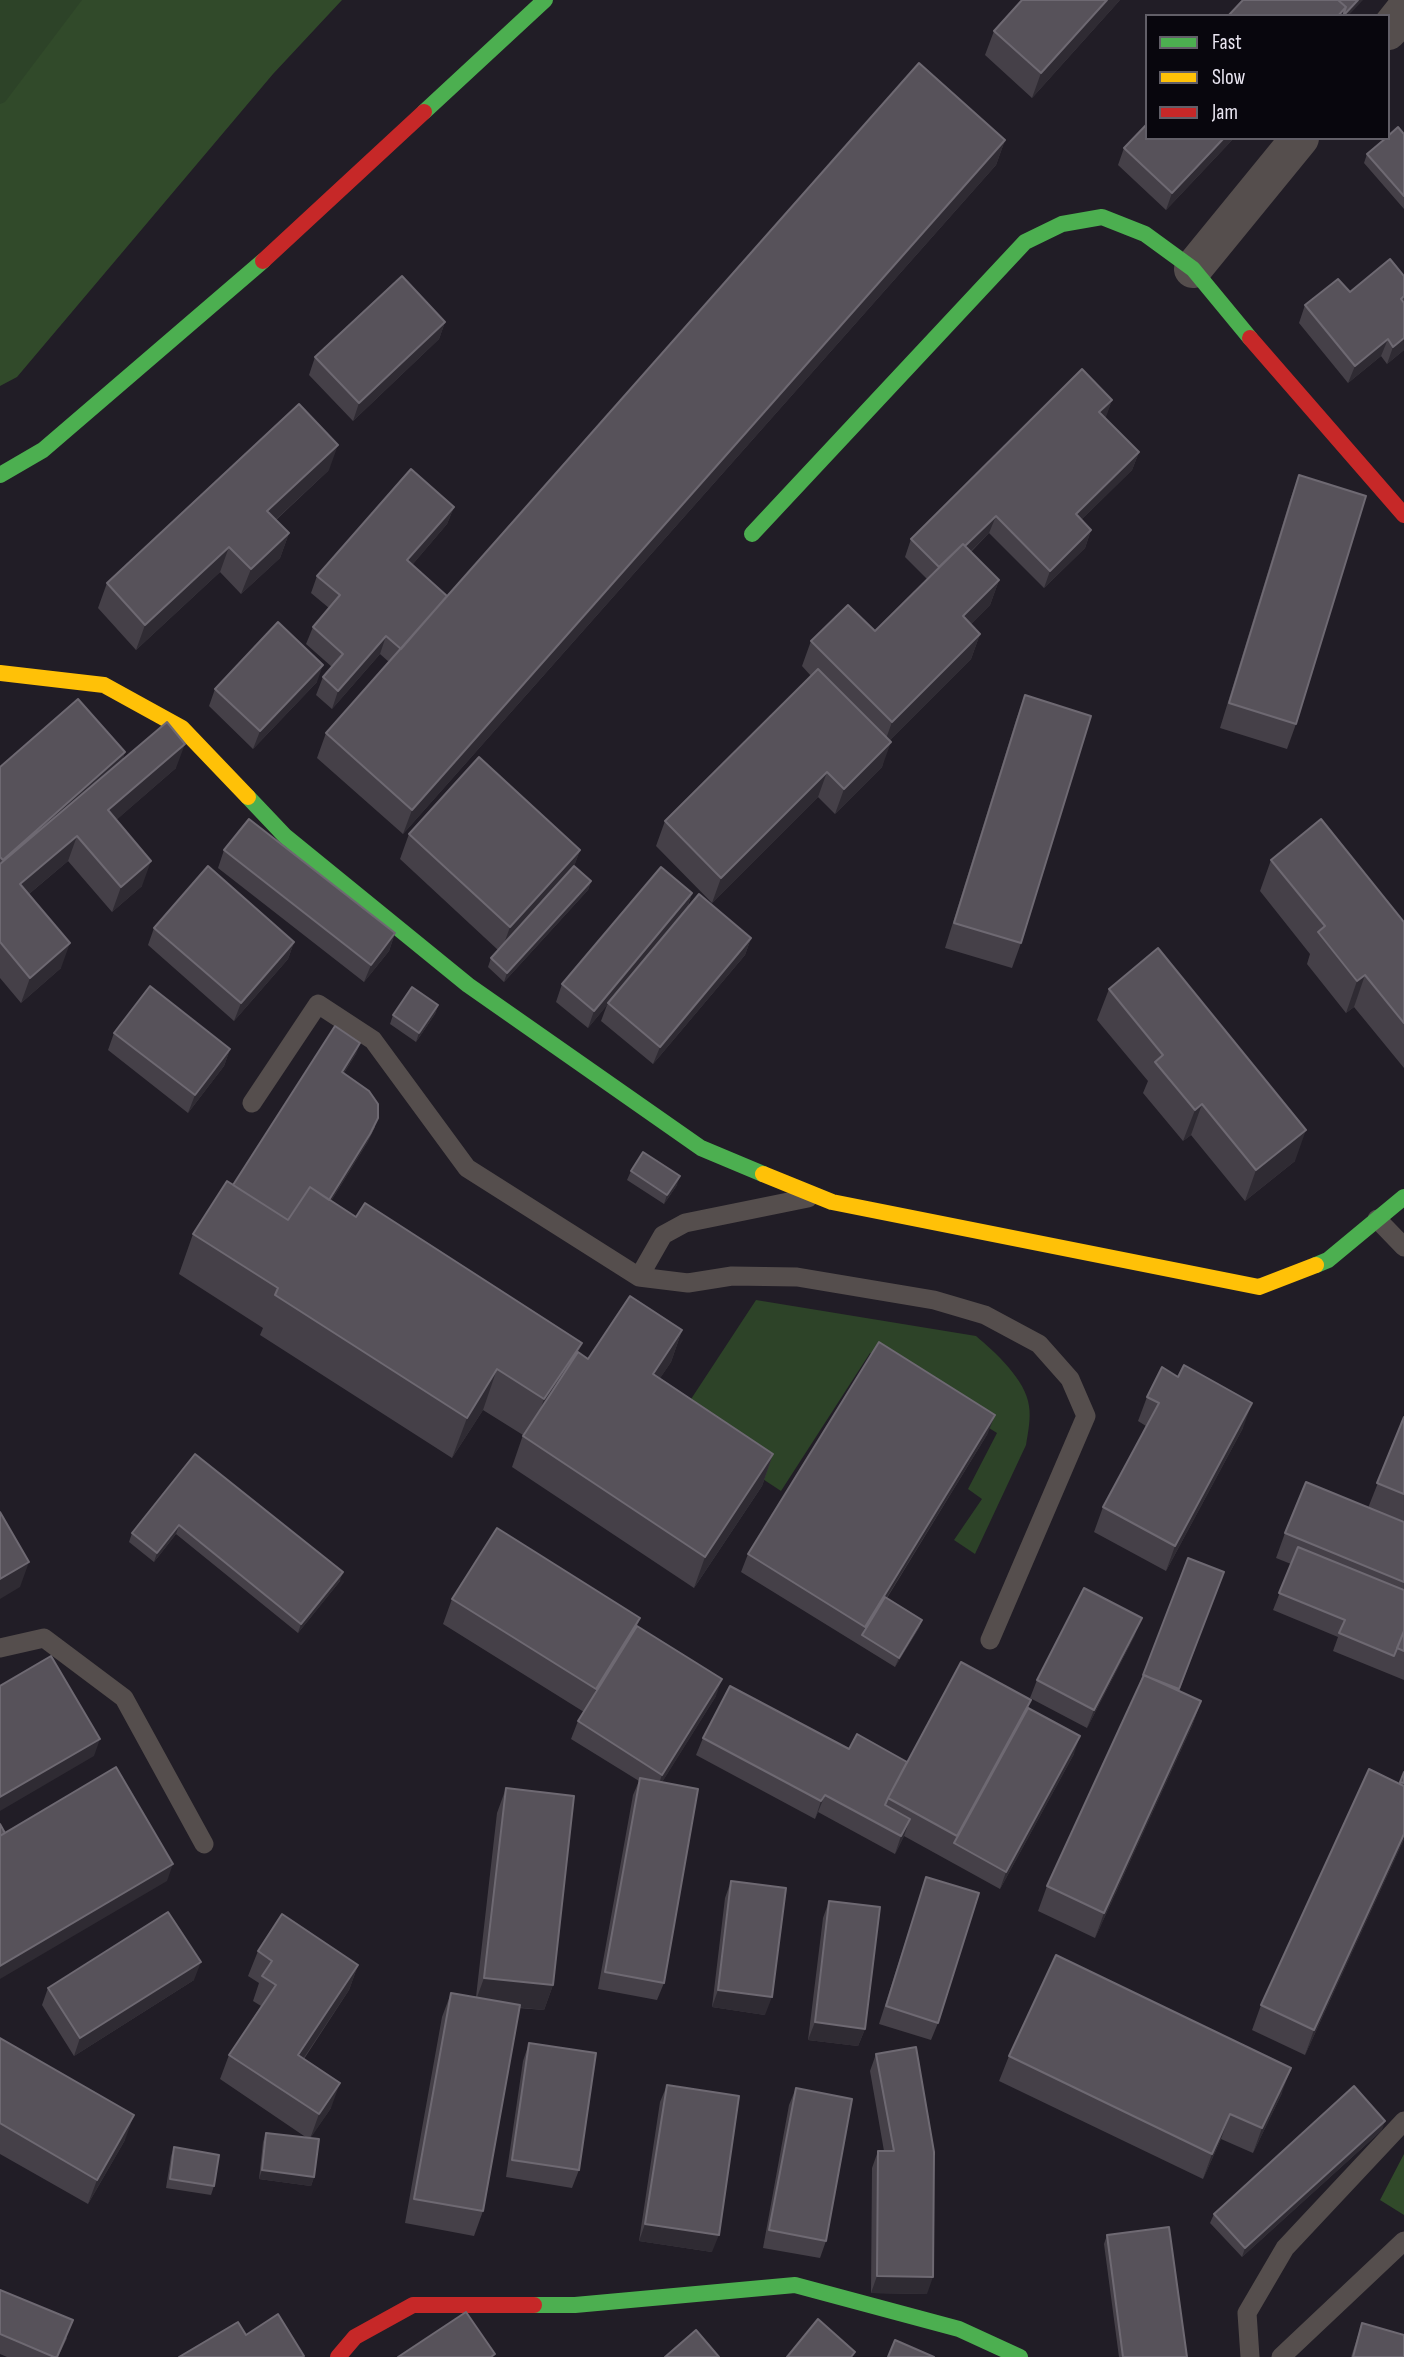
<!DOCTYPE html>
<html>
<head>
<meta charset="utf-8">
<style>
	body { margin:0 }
	#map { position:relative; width:1404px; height:2357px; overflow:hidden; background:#211d26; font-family:"Sofia Sans Condensed",sans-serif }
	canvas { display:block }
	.legend { position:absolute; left:1145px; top:14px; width:245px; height:126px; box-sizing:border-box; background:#08060d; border:2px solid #625f68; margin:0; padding:9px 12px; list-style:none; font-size:21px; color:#e9e5f1 }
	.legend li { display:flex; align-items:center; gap:14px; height:35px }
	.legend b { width:35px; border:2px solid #625f68 }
</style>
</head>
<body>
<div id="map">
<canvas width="1404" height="2357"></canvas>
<ul class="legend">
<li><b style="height:9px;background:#4caf50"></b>Fast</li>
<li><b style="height:9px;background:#ffc107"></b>Slow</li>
<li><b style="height:9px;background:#c62828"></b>Jam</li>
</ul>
</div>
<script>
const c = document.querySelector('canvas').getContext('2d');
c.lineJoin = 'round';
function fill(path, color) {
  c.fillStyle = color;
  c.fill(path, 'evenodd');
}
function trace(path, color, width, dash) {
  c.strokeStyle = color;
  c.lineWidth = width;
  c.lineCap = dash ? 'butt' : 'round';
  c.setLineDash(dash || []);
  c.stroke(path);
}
const green = new Path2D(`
	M0 0H103L0 128Z
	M756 1300 976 1336C995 1352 1026 1380 1029 1406 1031 1418 1028 1433 1026 1445L975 1554 954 1540 982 1499 968 1489 997 1433 870 1353 781 1491 676 1422Z`);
const forest = new Path2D(`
	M82 0H342L273 74 17 377 0 386V104L5 102Z
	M1404 2154V2215L1380 2200Z`);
const lane = new Path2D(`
	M252 1103 318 1004 373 1040 467 1168 639 1277 688 1283 732 1276 797 1277 934 1300 985 1315 1039 1344 1070 1379 1086 1416 990 1640
	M1377 1219 1404 1247
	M639 1277 663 1235 685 1223 808 1198
	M0 1648 44 1638 124 1698 204 1844
	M1250 2357 1247 2313 1285 2248 1404 2121
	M1281 2357 1404 2241`);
const street = new Path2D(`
	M1388 31 1404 11
	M1193 269 1300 138`);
const fast = new Path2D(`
	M424 112 545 0
	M0 475 43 450 263 261
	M752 534 1025 242 1062 224 1102 217 1145 234 1193 269 1250 338
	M248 797 285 836 468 985 701 1148 763 1174
	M1316 1265 1328 1260 1404 1197
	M534 2305H575L795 2285 959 2329 1020 2357`);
const slow = new Path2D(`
	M0 673 104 685 182 728 248 797
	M763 1174 832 1202 1259 1287 1316 1265`);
const jam = new Path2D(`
	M263 261 424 112
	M1250 338 1404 515
	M338 2357 355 2337 413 2305H534`);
const wall = new Path2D(`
	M1120 0 1032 98 985 55 994 31Z
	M1404 134V209L1364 163 1367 154Z
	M1234 138 1166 210 1118 165 1124 148Z
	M1005 140 996 165 403 834 317 758 326 733 389 662 380 654 332 709 316 695 323 677 332 667 306 644 313 627 329 608 311 593 317 576 454 507 447 524 412 565 447 596Z
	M1404 276V350L1387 364 1381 356 1348 383 1299 323 1305 305Z
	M445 322 439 339 353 421 309 375 315 357Z
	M1112 400 1105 418 1139 452 1132 470 1081 520 1091 530 1085 548 1044 588 989 533 971 552 999 580 990 605 971 624 980 634 971 659 889 741 882 767 835 814 818 797 712 903 656 846 665 821 811 676 802 666 811 641 875 631 927 579 905 557 911 539Z
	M329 470 276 520 289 533 280 558 241 594 220 572 136 650 98 608 107 583Z
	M1299 475 1296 724 1287 749 1220 728 1290 500Z
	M317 682 253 749 209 706 215 689Z
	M1025 695 1021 943 1012 968 945 948 1016 720Z
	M125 752 122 761 176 768 116 820 142 886 112 912 68 861 29 894 61 968 21 1003 0 978V767Z
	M409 834 580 850 574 866 591 881 588 890 504 982 488 967 491 958 498 950 400 859Z
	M224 850 395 933 389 951 364 982 218 868Z
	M1271 860 1404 922V1068L1354 1007 1346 1013 1307 964 1310 954 1260 891Z
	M692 893 687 909 751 938 745 955 653 1064 601 1021 607 1005 588 1028 556 1002 562 984Z
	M154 928 294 942 288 959 234 1021 148 945Z
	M1109 989 1295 1161 1245 1201 1191 1135 1183 1141 1143 1093 1148 1081 1097 1020Z
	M438 1005 435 1014 416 1042 390 1024 393 1015Z
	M114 1033 230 1049 224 1066 188 1113 108 1050Z
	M357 1052 344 1073 375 1127 367 1143 331 1201 356 1217 582 1343 578 1352 588 1359 682 1330 671 1362 660 1378 773 1454 762 1486 694 1588 512 1467 523 1435 483 1410 452 1458 260 1335 263 1328 179 1274 193 1234 233 1185Z
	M631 1171 677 1185 664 1204 627 1180Z
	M1147 1397 1243 1428 1166 1571 1094 1532 1103 1507 1146 1426 1138 1421Z
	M1404 1417V1680L1333 1651 1338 1637 1273 1610 1291 1564 1276 1558 1285 1533 1368 1508Z
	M988 1433 887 1598 922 1620 919 1628 895 1667 741 1572 748 1554Z
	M195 1454 340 1581 298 1633 176 1534 154 1562 129 1542 132 1533Z
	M1188 1558 1224 1572 1179 1691 1201 1701 1192 1726 1095 1938 1038 1911 1047 1886 1137 1690Z
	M452 1599 640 1618 637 1626 716 1696 662 1782 664 1983 657 2000 598 1989 633 1795 639 1781 571 1739 578 1721 584 1712 443 1624Z
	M1135 1635 1087 1728 1030 1698 1037 1680Z
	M1028 1708 1074 1754 1000 1889 904 1836 895 1854 818 1812 815 1819 696 1755 703 1738 849 1749 907 1762Z
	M1404 1772V1839L1305 2055 1252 2030 1261 2005 1399 1783Z
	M506 1788 553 1985 544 2010 519 2008 483 2211 474 2236 405 2223 442 2017 451 1993 476 1997 497 1813Z
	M926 1877 938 2023 931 2040 879 2024Z
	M731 1881 765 2015 712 2007 725 1898Z
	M829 1901 865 2029 858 2046 808 2040 823 1918Z
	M258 1951 358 1965 349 1990 304 2059 331 2108 310 2138 314 2177 311 2186 259 2179 263 2142 266 2133 307 2138 220 2079 229 2055 261 2006 253 2001 259 1983 248 1976Z
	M194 1980 74 2056 42 2005 48 1988Z
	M0 2038 125 2140 88 2204 0 2154Z
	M529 2043 579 2170 572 2188 506 2177 523 2061Z
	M876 2054 927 2294 871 2293 872 2168 878 2151H884L870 2071Z
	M1009 2056 1282 2093 1253 2153 1221 2139 1203 2179 999 2081Z
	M667 2085 712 2252 639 2241 660 2102Z
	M796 2088 826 2241 820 2258 763 2248 789 2105Z
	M1382 2130 1242 2257 1210 2223 1214 2214Z
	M174 2147 214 2186 211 2195 166 2188 171 2156Z
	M1107 2235 1187 2357H1119L1104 2244Z
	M0 2290 67 2338 58 2357H7L0 2354Z
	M1362 2323 1404 2357H1351Z`);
const shadedWall = new Path2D(`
	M1107 0H1120L1032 98 1041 73Z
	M1358 0H1363L1348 16H1343Z
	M1224 138H1234L1166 210 1172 193Z
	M1005 140 996 165 403 834 412 810Z
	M445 322 439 339 353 421 359 403Z
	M1404 338V350L1387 364 1393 347Z
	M1388 339 1381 356 1348 383 1355 366Z
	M1112 400 1106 417 1093 430 1099 412Z
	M338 445 329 470 258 536 267 511Z
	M1139 452 1132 470 1069 532 1076 514Z
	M454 507 447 524 401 578 407 560Z
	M996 516 989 533 935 587 941 569Z
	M1091 530 1085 548 1044 588 1050 571Z
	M289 533 280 558 241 594 251 569Z
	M229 547 220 572 136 650 145 625Z
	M999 580 990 605 954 641 963 616Z
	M980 634 971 659 883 747 892 722Z
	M386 636 380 654 332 709 338 691Z
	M323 665 317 682 253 749 260 731Z
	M891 742 882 767 835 814 844 789Z
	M185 744 176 768 99 835 108 810Z
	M125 752 119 769 0 868 3 860Z
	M827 772 818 797 712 903 721 878Z
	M77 836 68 861 11 909 20 884Z
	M580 850 571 875 501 952 510 927Z
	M151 861 142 886 112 912 121 887Z
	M591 881 588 890 504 982 507 973Z
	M692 893 686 911 588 1028 594 1011Z
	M395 933 389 951 364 982 371 965Z
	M751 938 745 955 653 1064 660 1047Z
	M294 942 288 959 234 1021 241 1003Z
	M70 943 61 968 21 1003 30 978Z
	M1365 975 1354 1007 1346 1013 1357 981Z
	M438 1005 435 1014 416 1042 419 1033Z
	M360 1043 357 1052 339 1081 342 1072Z
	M230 1049 224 1066 188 1113 195 1095Z
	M1202 1104 1191 1135 1183 1141 1195 1110Z
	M378 1118 367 1143 309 1236 312 1227Z
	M1306 1130 1295 1161 1245 1201 1256 1170Z
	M680 1176 677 1185 664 1204 667 1195Z
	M682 1330 671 1362 642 1405 653 1374Z
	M582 1343 567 1384 530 1439 544 1399Z
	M497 1369 483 1410 452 1458 467 1418Z
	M1252 1403 1243 1428 1166 1571 1175 1546Z
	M995 1415 988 1433 863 1636 862 1635 865 1627Z
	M773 1454 762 1486 694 1588 705 1557Z
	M179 1525 176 1534 154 1562 157 1553Z
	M29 1562 20 1587 0 1599V1579Z
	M343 1572 340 1581 298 1633 301 1624Z
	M640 1618 631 1643 587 1714 596 1689Z
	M1142 1618 1135 1635 1087 1728 1094 1710Z
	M922 1620 919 1628 895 1667 899 1658Z
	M722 1679 716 1696 656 1792 662 1775Z
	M1031 1700 1022 1725 954 1843 957 1836Z
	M1201 1701 1192 1726 1095 1938 1104 1913Z
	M1080 1736 1074 1754 1000 1889 1006 1872Z
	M100 1739 94 1756 0 1811V1797Z
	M825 1795 818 1812 815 1819 821 1801Z
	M910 1819 904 1836 895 1854 901 1836Z
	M1404 1834V1839L1305 2055 1314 2030Z
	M173 1864 167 1881 0 1979V1966Z
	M201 1962 194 1980 74 2056 80 2038Z
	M358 1965 349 1990 289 2080 298 2055Z
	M484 1978 553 1985 544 2010 475 2003Z
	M718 1990 772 1997 765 2015 712 2007Z
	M815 2022 865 2029 858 2046 808 2040Z
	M1291 2068 1282 2093 1253 2153 1262 2128Z
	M340 2083 331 2108 310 2139 319 2114Z
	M1230 2114 1221 2139 1203 2179 1212 2154Z
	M134 2115 125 2140 88 2204 97 2180Z
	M1385 2121 1382 2130 1242 2257 1245 2248Z
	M262 2170 314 2177 311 2186 259 2179Z
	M645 2224 719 2235 712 2252 639 2241Z
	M877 2276 933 2277 927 2294 871 2293Z`);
const building = new Path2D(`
	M1022 0H1107L1041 73 994 31Z
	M1243 0H1338L1346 7 1338 16H1228Z
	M1338 0H1358L1343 16 1346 7Z
	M919 63 1005 140 412 810 326 733Z
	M1147 124V138H1224L1172 193 1124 148Z
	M1398 127 1404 134V196L1367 154 1386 138H1388V136Z
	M1390 259 1404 276V296L1401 299 1404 303V338L1393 347 1388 339 1355 366 1305 305 1338 279 1350 292Z
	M402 276 445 322 359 403 315 357Z
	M1082 369 1112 400 1099 412 1139 452 1076 514 1091 530 1050 571 996 516 965 546 963 544 939 567 911 539Z
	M299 404 338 445 267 511 289 533 251 569 229 547 145 625 107 583Z
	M411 469 454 507 407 560 447 596 401 649 386 636 338 691 323 677 343 654 313 627 340 595 317 576Z
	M1299 475 1366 496 1296 724 1229 703Z
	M963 544 999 580 963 616 980 634 892 722 811 641 848 605 875 631Z
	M278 622 323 665 260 731 215 689Z
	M818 669 891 742 844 789 827 772 721 878 665 821Z
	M1025 695 1091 716 1021 943 954 923Z
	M78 699 125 752 3 860 0 857V767Z
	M167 722 185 744 108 810 151 861 121 887 77 836 20 884 70 943 30 978 0 942V864Z
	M479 757 580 850 510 927 409 834Z
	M249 819 395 933 371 965 224 850Z
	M1321 819 1404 922V1023L1365 975 1357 981 1318 932 1325 926 1271 860Z
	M208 866 294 942 241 1003 154 928Z
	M574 866 591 881 507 973 491 958Z
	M661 867 692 893 594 1011 562 984Z
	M699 894 751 938 660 1047 608 1003Z
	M1158 948 1306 1130 1256 1170 1202 1104 1195 1110 1155 1062 1163 1055 1109 989Z
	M150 986 230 1049 195 1095 114 1033Z
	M412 987 438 1005 419 1033 393 1015Z
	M335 1026 360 1043 342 1072 369 1091 378 1104V1118L370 1134 329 1200 310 1187 288 1220 233 1185Z
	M643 1152 680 1176 667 1195 631 1171Z
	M227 1181 288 1220 310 1187 356 1217 365 1203 582 1343 544 1399 497 1369 467 1418 275 1295 278 1288 193 1234Z
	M630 1296 682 1330 653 1374 773 1454 705 1557 523 1436 578 1352 588 1359Z
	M879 1342 995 1415 865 1627 748 1554Z
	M1184 1365 1252 1403 1175 1546 1103 1507 1159 1403 1147 1397 1162 1367 1178 1377Z
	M1404 1417V1494L1377 1483Z
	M195 1454 343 1572 301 1624 179 1525 157 1553 132 1533Z
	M1306 1482 1404 1522V1582L1285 1533Z
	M0 1512 29 1562 0 1579Z
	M497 1528 640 1618 596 1689 452 1599Z
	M1298 1547 1404 1590V1631L1394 1656 1339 1633 1345 1620 1279 1593Z
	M1188 1558 1224 1572 1179 1689 1143 1675Z
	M1084 1588 1142 1618 1094 1710 1037 1680Z
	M885 1597 922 1620 899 1658 862 1635Z
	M637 1626 722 1679 662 1775 578 1721Z
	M1404 1631V1651L1397 1648Z
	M51 1656 100 1739 0 1797V1686Z
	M961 1662 1031 1700 957 1836 888 1798Z
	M1144 1675 1201 1701 1104 1913 1047 1886Z
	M730 1686 849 1749 857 1734 907 1762 888 1798 885 1805 910 1819 901 1836 825 1795 821 1801 703 1738Z
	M1028 1708 1080 1736 1006 1872 954 1843Z
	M116 1767 173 1864 0 1966V1836Z
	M1369 1769 1404 1786V1834L1314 2030 1261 2005Z
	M1404 1772V1783L1400 1782Z
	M640 1778 698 1789 664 1983 605 1972Z
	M506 1788 574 1796 553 1985 484 1978Z
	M0 1824 5 1833 0 1836Z
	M926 1877 979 1893 938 2023 886 2006Z
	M731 1881 786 1888 772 1997 718 1990Z
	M829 1901 880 1907 865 2029 815 2022Z
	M168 1912 201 1962 80 2038 48 1988Z
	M282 1914 358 1965 298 2055 340 2083 319 2114 229 2055 276 1985 262 1976 272 1961 258 1951Z
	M1056 1955 1291 2068 1262 2128 1230 2114 1212 2154 1009 2056Z
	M451 1993 520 2005 483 2211 414 2199Z
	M0 2038 134 2115 97 2180 0 2123Z
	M529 2043 596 2053 579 2170 512 2160Z
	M916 2047 934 2152 933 2277 877 2276 878 2151H894L876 2054Z
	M667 2085 739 2096 719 2235 645 2224Z
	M1354 2086 1385 2121 1245 2248 1214 2214Z
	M796 2088 852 2099 826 2241 769 2230Z
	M266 2133 319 2139 314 2177 262 2170Z
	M174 2147 219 2155 214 2186 170 2179Z
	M1169 2227 1187 2357H1123L1107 2235Z
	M0 2290 73 2320 57 2357H54L0 2334Z
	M466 2312 495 2354 491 2357H398Z
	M278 2314 304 2356 302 2357H179L238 2322 246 2335Z
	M818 2319 855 2352 851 2357H787Z
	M1362 2323 1404 2335V2357H1353Z
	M696 2330 719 2357H665Z
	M895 2340 934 2357H888Z`);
fill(green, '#2d4328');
fill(forest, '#314a2a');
trace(lane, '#554e4d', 19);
trace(street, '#554e4d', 38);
trace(fast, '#4caf50', 16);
trace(slow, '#ffc107', 16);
trace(jam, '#c62828', 16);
fill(wall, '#454048');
fill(shadedWall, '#2f2b33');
fill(building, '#57525a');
trace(building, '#6e6972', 2);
</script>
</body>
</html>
